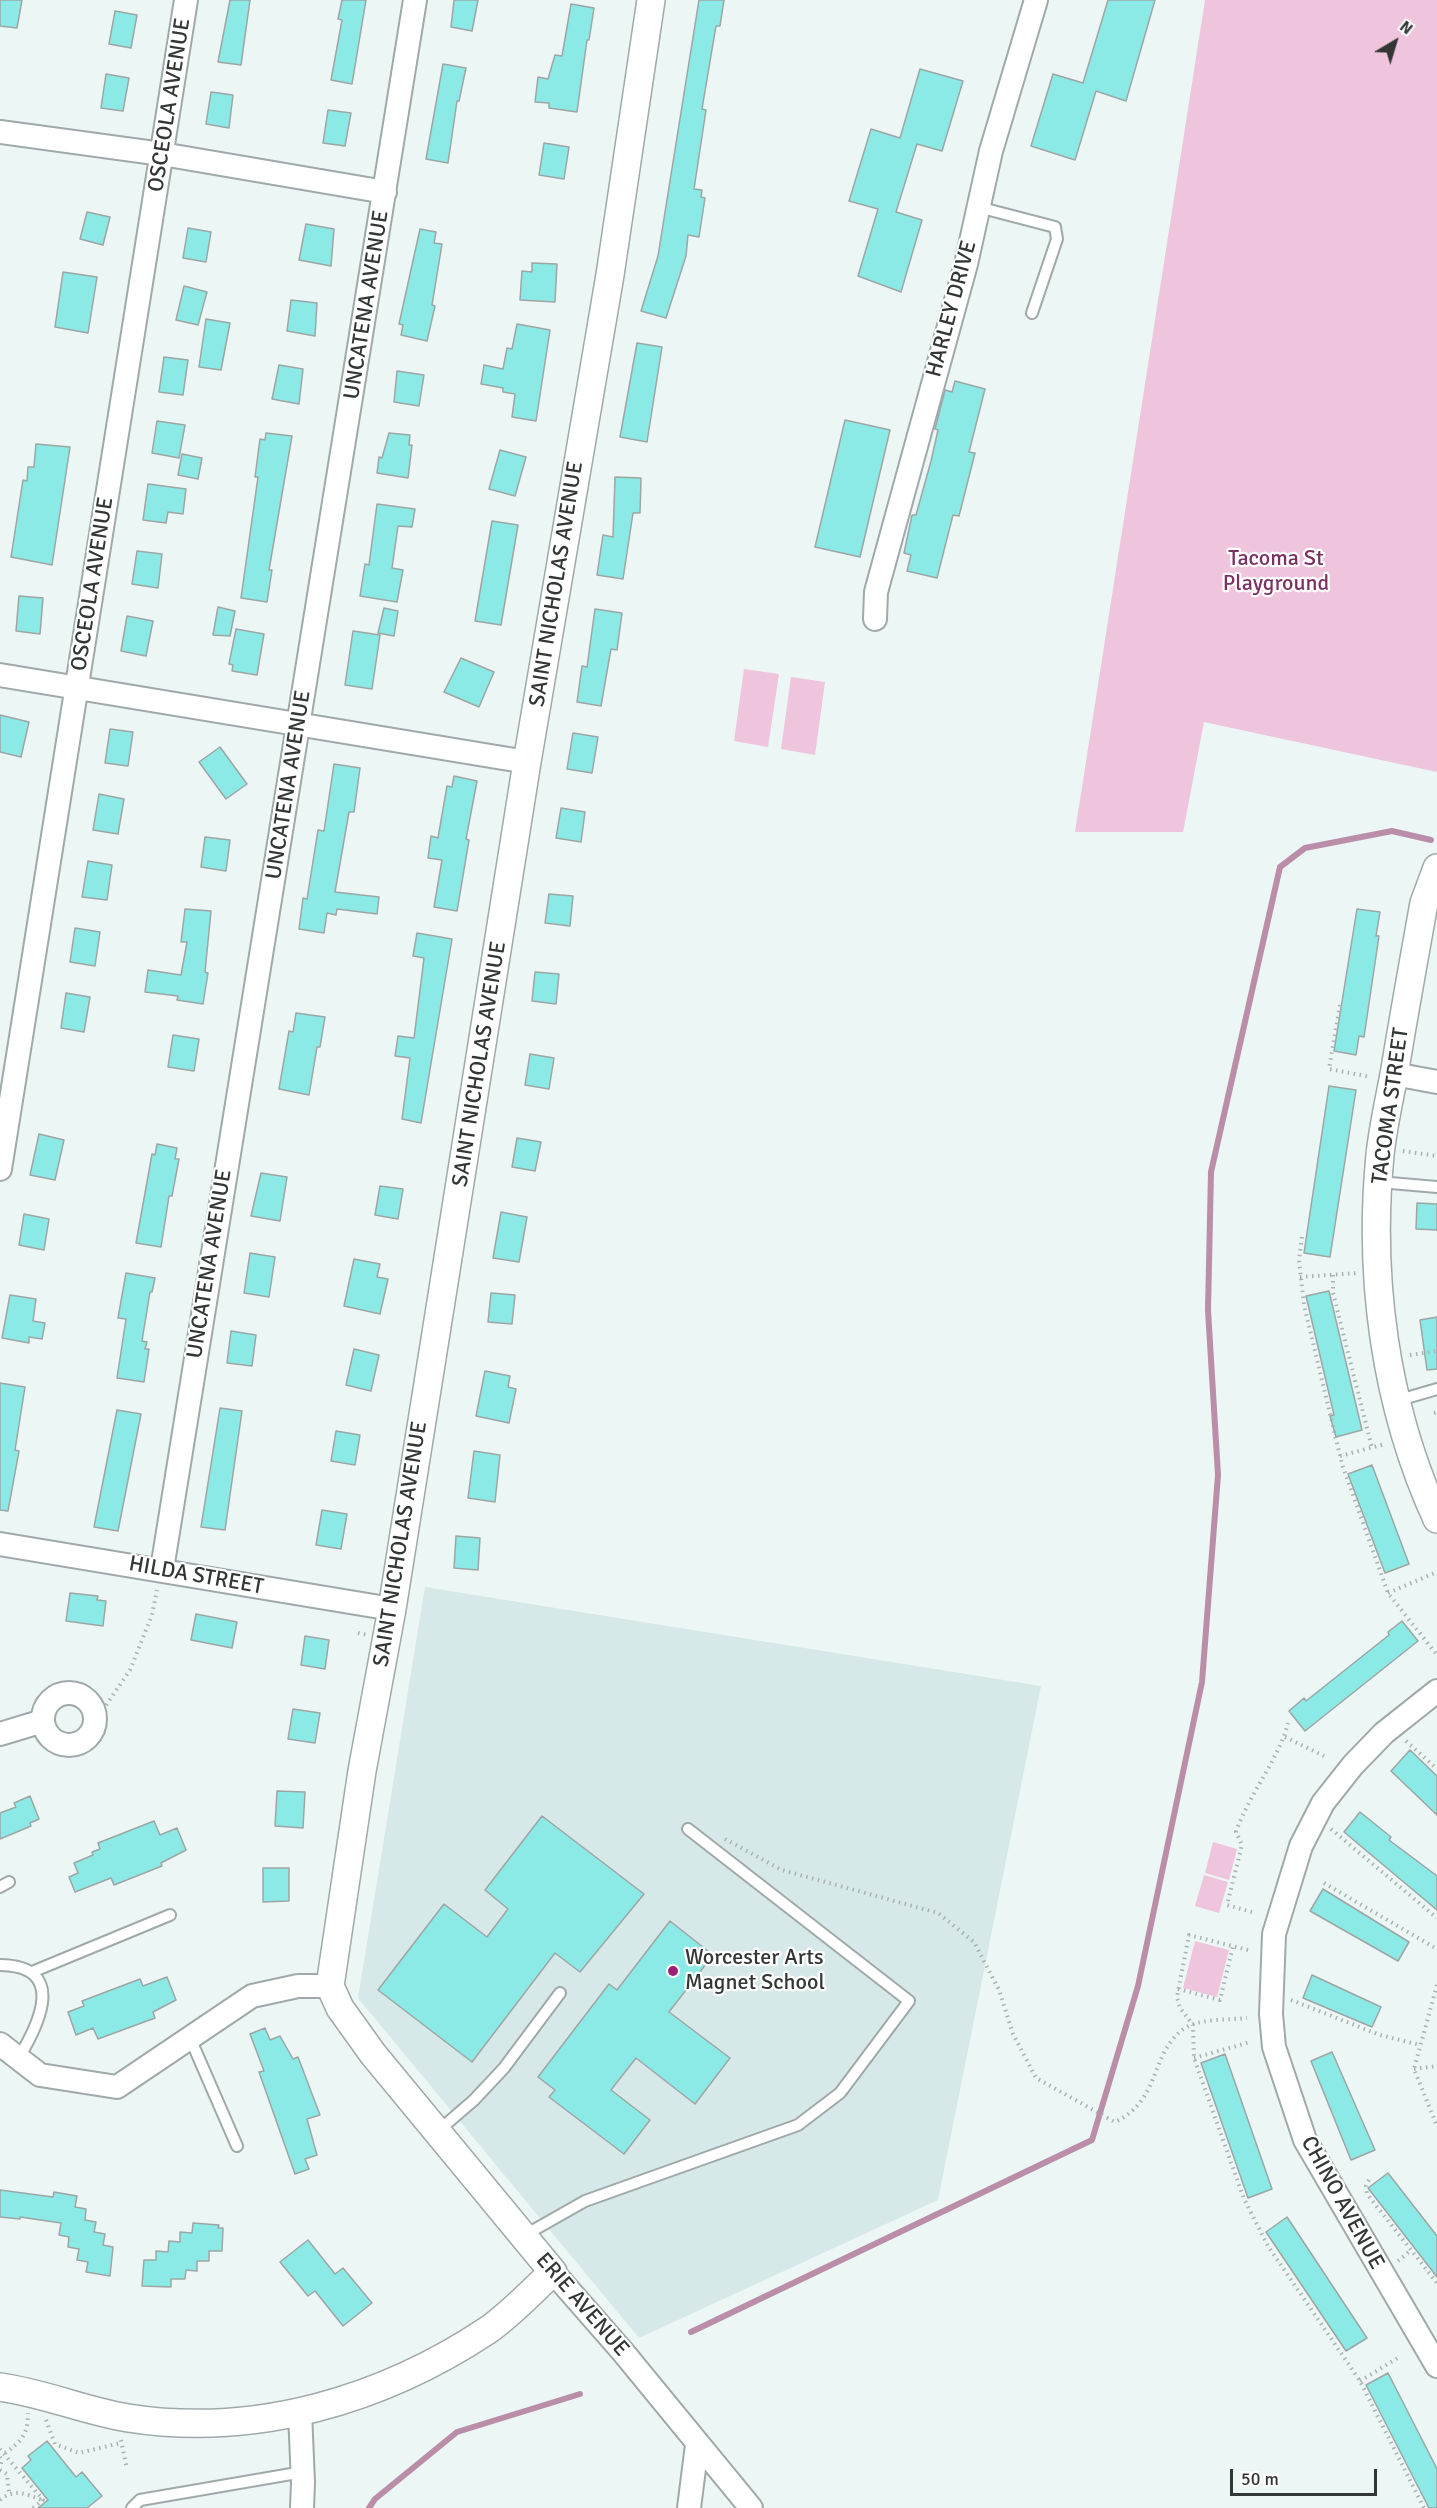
<!DOCTYPE html>
<html>
<head>
<meta charset="utf-8">
<style>
	body { margin:0 }
	#map { position:relative; width:1437px; height:2508px; overflow:hidden; background:#ecf6f5; font-family:Signika,sans-serif }
	canvas { display:block }
	.north { position:absolute; left:1365px; top:12px; width:60px; height:60px; -webkit-text-stroke:4px #fff; paint-order:stroke; rotate:38deg; font-size:16px; font-weight:700; line-height:24px; text-align:center; color:#323635 }
	.north::after { content:''; display:block; margin:auto; width:21px; height:27px; background:#323635; clip-path:polygon(50% 0,100% 100%,50% 72%,0 100%) }
	.scale { position:absolute; left:1230px; top:2469px; width:147px; height:27px; box-sizing:border-box; border:3px solid #323635; border-top:0; padding-left:8px; font-size:18px; line-height:21px; white-space:nowrap; color:#323635; -webkit-text-stroke:4px #fff; paint-order:stroke }
</style>
</head>
<body>
<div id="map">
<canvas width="1437" height="2508"></canvas>
<div class="north">N</div>
<div class="scale">50 m</div>
</div>
<script>
const c = document.querySelector('canvas').getContext('2d');
c.lineJoin = 'round';
function fill(path, color) {
  c.fillStyle = color;
  c.fill(path, 'evenodd');
}
function trace(path, color, width, dash) {
  c.strokeStyle = color;
  c.lineWidth = width;
  c.lineCap = dash ? 'butt' : 'round';
  c.setLineDash(dash || []);
  c.stroke(path);
}
function drawText(font, color, halo, rows, align = 'center') {
  c.font = font + ' Signika,sans-serif';
  c.lineWidth = 4.5;
  c.setLineDash([]);
  c.textBaseline = 'middle';
  c.strokeStyle = halo;
  c.fillStyle = color;
  for (const [text, x, y, turn = 0] of rows) {
    c.save();
    c.translate(x, y);
    c.rotate((+turn || 0) * Math.PI / 180);
    c.textAlign = isNaN(turn) ? turn : align;
    if (halo) c.strokeText(text, 0, 0);
    c.fillText(text, 0, 0);
    c.restore();
  }
}
const built = new Path2D(`
	M425 1587 1041 1686 938 2200 639 2338 358 1998Z`);
const green = new Path2D(`
	M1205 0H1437V772L1204 722 1183 832H1075Z
	M744 669 779 674 768 747 734 741Z
	M791 677 825 682 815 755 781 749Z
	M1213 1842 1237 1849 1229 1880 1205 1873Z
	M1204 1875 1228 1882 1219 1913 1195 1906Z
	M1195 1941 1229 1950 1217 1997 1183 1988Z`);
const stream = new Path2D(`
	M691 2332 1092 2140 1138 1986 1202 1682 1218 1475 1208 1310 1211 1172 1280 867 1305 848 1392 831 1431 840
	M369 2508 375 2499 457 2432 580 2394`);
const building = new Path2D(`
	M0 0H22L17 28 0 26Z
	M230 0H250L241 65 218 62Z
	M342 0H366L352 84 331 80 342 20 338 19Z
	M454 0H478L472 31 451 27Z
	M699 0H724L720 26H716L702 109 706 110 694 189 702 190 701 197 705 198 699 237 688 235 686 256 666 318 641 311 658 256Z
	M1108 0H1155L1126 101 1096 91 1075 160 1031 146 1053 74 1083 83Z
	M571 4 594 8 589 40H587L577 112 549 108V103L535 102 538 77 548 79 555 55 562 56Z
	M115 11 137 15 131 48 109 44Z
	M443 64 466 68 459 101H457L448 163 426 159Z
	M920 69 963 81 942 151 917 144 896 212 922 220 901 292 858 276 878 209 849 201 871 129 900 138Z
	M106 74 129 78 123 111 101 108Z
	M211 92 233 95 229 128 206 124Z
	M328 110 351 113 345 146 323 143Z
	M544 143 569 147 564 179 539 175Z
	M87 212 110 217 103 245 80 239Z
	M306 224 334 229 331 266 299 260Z
	M188 228 211 232 206 262 183 258Z
	M420 229 436 232 434 243 442 244 432 305 435 306 427 341 401 335 403 325 399 324Z
	M532 263 557 264 555 302 520 300 522 271 532 272Z
	M63 272 97 277 88 333 55 327Z
	M184 286 207 292 198 325 176 320Z
	M291 300 317 303 315 336 287 331Z
	M206 319 230 323 221 370 199 367Z
	M517 324 550 330 536 421 512 417 515 394 503 392V388L481 384 484 365 503 369 507 348 512 349Z
	M637 343 662 347 647 442 620 437Z
	M164 357 188 360 183 395 159 392Z
	M279 365 303 369 299 404 272 399Z
	M397 371 424 375 419 406 394 402Z
	M955 381 985 389 969 452 975 453 959 516 953 515 937 578 907 571 911 555 904 553 912 515H916L931 461 938 430 935 429 945 390 952 392Z
	M845 420 890 430 860 557 815 547Z
	M157 421 185 425 179 458 152 453Z
	M266 433 292 436 269 570H272L267 602 241 598 258 477H255L260 439 265 440Z
	M389 433 410 435 409 445H412L408 478 377 473 379 457 382 458Z
	M36 444 70 447 52 565 11 557 23 480 27 481 28 467H34Z
	M500 450 526 457 515 496 489 489Z
	M182 454 202 458 198 479 178 475Z
	M615 477 641 478 640 513H633L623 579 597 575 603 535 613 537Z
	M148 484 186 489 183 514 168 512 166 523 143 520Z
	M377 504 415 509 412 527 398 526 392 568 403 570 397 602 360 596 365 564 369 565Z
	M492 521 518 525 501 625 475 621Z
	M137 551 162 554 158 588 132 584Z
	M19 596 43 598 40 634 16 631Z
	M218 607 235 611 230 636 213 635Z
	M384 608 398 611 394 636 378 633Z
	M595 609 622 613 617 650 611 649 601 706 577 702 582 666 587 667Z
	M127 616 153 621 146 656 121 651Z
	M236 629 264 634 257 675 232 671 233 665 229 664Z
	M353 631 380 635 372 689 345 685Z
	M461 658 494 672 479 707 444 692Z
	M0 715 29 722 21 757 0 752Z
	M110 729 133 732 128 766 105 763Z
	M573 733 598 737 592 773 567 769Z
	M220 747 247 784 226 799 199 762Z
	M334 764 360 768 354 812H349L335 892 379 897 377 914 337 909 336 915 327 913 324 933 299 929 303 898 307 899 318 830 324 831Z
	M454 776 477 781 466 839 469 840 457 911 434 907 442 860 428 858 431 836 438 838 447 786 452 787Z
	M99 794 124 799 118 834 93 830Z
	M561 808 585 812 581 842 556 838Z
	M205 837 230 840 226 871 201 867Z
	M88 861 112 865 107 900 82 897Z
	M549 894 573 896 570 926 545 923Z
	M185 909 211 911 205 972 208 973 203 1004 177 1000 178 996 145 992 148 970 181 975 187 942H181Z
	M1357 909 1380 912 1376 936H1379L1364 1037 1359 1036 1356 1055 1334 1051Z
	M75 928 100 932 95 966 70 962Z
	M417 933 452 939 421 1123 402 1119 410 1058 395 1056 398 1036 414 1038 424 958 413 956Z
	M535 972 559 974 556 1004 532 1001Z
	M66 993 90 997 84 1032 61 1028Z
	M296 1013 325 1017 320 1047H317L309 1095 279 1089 289 1031 293 1032Z
	M173 1035 199 1039 194 1071 168 1067Z
	M530 1054 554 1058 549 1089 525 1085Z
	M1329 1086 1356 1090 1330 1257 1304 1253Z
	M39 1134 64 1140 55 1180 30 1175Z
	M517 1138 541 1142 535 1171 512 1167Z
	M157 1144 177 1148 175 1159H179L172 1196H169L161 1247 136 1243 152 1154 155 1155Z
	M261 1173 287 1177 280 1221 251 1216Z
	M380 1186 403 1189 398 1219 375 1215Z
	M1417 1203 1437 1204V1230L1416 1229Z
	M501 1212 527 1217 519 1262 493 1258Z
	M24 1214 49 1219 44 1250 19 1245Z
	M250 1253 275 1257 269 1297 244 1293Z
	M354 1259 380 1264 377 1277 388 1279 380 1314 344 1306Z
	M126 1273 155 1278 152 1292H150L142 1341 147 1342 145 1349H149L144 1382 117 1378 126 1319 118 1318Z
	M1329 1291 1362 1430 1336 1437 1330 1416 1334 1415 1306 1296Z
	M491 1293 515 1295 512 1324 488 1322Z
	M10 1295 36 1299 33 1321 45 1323 42 1339 29 1337V1343L2 1338Z
	M1437 1317V1369L1427 1370 1420 1320Z
	M231 1331 256 1335 252 1366 227 1363Z
	M354 1349 379 1355 371 1391 346 1385Z
	M485 1371 510 1376 508 1387 516 1389 509 1423 476 1416Z
	M0 1383 25 1387 15 1450 19 1451 8 1511 0 1510Z
	M220 1408 242 1411 225 1530 201 1527Z
	M117 1410 141 1414 118 1531 94 1527Z
	M336 1431 360 1435 355 1465 331 1461Z
	M474 1451 500 1455 495 1502 468 1498Z
	M1372 1465 1409 1564 1385 1573 1348 1474Z
	M322 1510 347 1514 341 1549 316 1545Z
	M456 1536 480 1538 478 1570 454 1568Z
	M70 1593 98 1596 97 1600 106 1601 103 1626 66 1621Z
	M196 1614 237 1622 232 1648 191 1640Z
	M1402 1621 1418 1641 1305 1731 1289 1711 1304 1698 1306 1701 1389 1635 1388 1632Z
	M305 1636 329 1640 325 1669 301 1665Z
	M293 1709 320 1713 315 1743 288 1739Z
	M1410 1750 1437 1776V1815L1391 1771Z
	M277 1791 305 1792 303 1828 275 1826Z
	M30 1796 39 1819 30 1823 31 1826 0 1839V1813L16 1807 14 1803Z
	M1360 1812 1391 1837 1389 1840 1437 1876V1910L1344 1832Z
	M542 1816 644 1894 580 1972 555 1953 472 2062 378 1990 444 1904 487 1937 508 1909 485 1890Z
	M154 1821 160 1835 177 1828 186 1850 161 1863 162 1866 114 1885 111 1878 75 1892 69 1877 78 1873 74 1863 93 1855 92 1852 100 1849 98 1843Z
	M263 1868H289V1901L263 1902Z
	M1323 1889 1409 1942 1398 1961 1310 1911Z
	M670 1921 713 1955 669 2012 730 2058 695 2104 636 2058 611 2090 650 2120 624 2154 549 2097 555 2090 538 2077 609 1984 617 1990Z
	M1312 1975 1381 2007 1372 2027 1303 1998Z
	M167 1977 176 2000 153 2012 155 2018 98 2039 93 2028 76 2035 68 2012 84 2006 82 2001 140 1979 143 1986Z
	M265 2028 270 2040 280 2036 293 2059 298 2057 320 2115 307 2119 317 2155 305 2159 309 2169 295 2174 259 2072 264 2071 250 2034Z
	M1332 2052 1375 2150 1351 2160 1311 2061Z
	M1225 2054 1272 2189 1248 2198 1201 2063Z
	M1388 2173 1437 2236V2277L1368 2188Z
	M0 2190 53 2197 54 2192 77 2196 75 2207 86 2209 85 2220 96 2222 94 2232 105 2234 103 2245 113 2247 110 2276 86 2272 88 2262 77 2260 79 2249 68 2247 69 2237 59 2235 61 2223 20 2217V2219L0 2217Z
	M1287 2217 1367 2338 1346 2351 1266 2232Z
	M193 2223 219 2225 218 2228H223L222 2251H209V2261H197V2271L186 2270 185 2279H171V2287L142 2286 144 2260H156V2251L168 2252 169 2241 180 2242V2232L192 2233Z
	M308 2240 335 2274 343 2268 372 2303 343 2326 315 2291 308 2296 280 2262Z
	M1388 2373 1437 2469V2508H1429L1366 2385Z
	M47 2441 76 2477 82 2472 102 2496 87 2508H38L48 2500 22 2468 31 2460 28 2456Z`);
const path = new Path2D(`
	M1340 1005 1329 1069 1371 1077
	M1403 1151 1437 1156
	M1302 1237 1299 1260 1304 1305 1342 1464 1388 1593 1437 1655
	M1333 1275V1293L1372 1448
	M1300 1277 1357 1273
	M1410 1355 1437 1351
	M1434 1413 1437 1412
	M1340 1456 1385 1444
	M1388 1593 1437 1572
	M358 1633 367 1635
	M96 1720 130 1670 152 1615 157 1590
	M1285 1737 1324 1756
	M1406 1741 1437 1769
	M1331 1829 1437 1918
	M725 1839 782 1870 938 1913 974 1942 999 1990 1013 2034 1036 2078 1115 2122C1161 2100 1149 2057 1182 2030 1197 2018 1229 2020 1247 2018
	M1324 1883 1437 1949
	M1252 1912 1227 1905 1242 1845 1236 1832C1249 1794 1278 1761 1288 1723
	M1248 1950 1189 1935 1177 1997 1180 2008 1193 2025 1194 2058 1244 2199 1268 2246 1360 2381 1424 2508
	M1437 1985 1414 2069 1437 2126
	M1178 1989 1220 2000 1233 1946
	M1291 2000 1380 2035 1420 2045
	M1194 2058 1250 2042
	M1414 2069 1437 2066
	M1369 2180 1366 2186 1367 2194 1437 2283
	M1398 2261 1411 2250
	M1360 2381 1401 2356
	M46 2420 55 2444 79 2453 121 2443
	M121 2440 127 2469
	M0 2449 43 2500 33 2508
	M5 2453C22 2441 28 2434 28 2413
	M0 2457 2 2460 0 2467
	M0 2470 7 2474 9 2492
	M0 2500C15 2488 25 2494 42 2500`);
const service = new Path2D(`
	M978 207 1055 227 1057 239 1032 313
	M1379 1182 1437 1187
	M1396 1401 1437 1389
	M0 1887 9 1882
	M0 1965C67 1966 40 2023 18 2059
	M32 1972 170 1915
	M190 2038 237 2146
	M438 2131 474 2100 504 2068 560 1993
	M525 2235 585 2201 798 2125 840 2093 909 2001 688 1829
	M132 2508 140 2500 303 2472`);
const minor = new Path2D(`
	M0 132 162 154 385 192
	M875 619 876 592 966 264 991 151 1036 0
	M0 675 527 762
	M1394 1074 1437 1082
	M0 1169 186 0
	M0 1544 392 1609
	M162 1569 415 0
	M1437 1691 1384 1733 1353 1765 1323 1803 1301 1846 1274 1934 1271 2014 1274 2047 1305 2140 1437 2366
	M43 1719a26 26 0 1 1 52 0a26 26 0 1 1-52 0Z
	M0 1734 43 1721
	M0 2044 40 2075 117 2087 252 1996 298 1986H330
	M553 2272 623 2352 751 2508
	M300 2412 303 2483 302 2508
	M689 2508 697 2445`);
const tertiary = new Path2D(`
	M1437 868 1424 903C1414 959 1404 1014 1395 1069 1390 1097 1383 1126 1380 1155 1368 1278 1385 1406 1437 1519
	M0 2387C44 2393 85 2411 128 2418 255 2438 383 2400 488 2330 511 2314 532 2291 553 2272L373 2054 340 2008 330 1986 362 1771 392 1609 527 762 610 275 651 0`);
const markers = [
	[673,1971,6,"#9b2078"]
];
const streetNames = [
	["OSCEOLA AVENUE",170,105,-81],
	["UNCATENA AVENUE",367,305,-81],
	["HARLEY DRIVE",952,309,-75],
	["OSCEOLA AVENUE",93,584,-81],
	["SAINT NICHOLAS AVENUE",557,584,-81],
	["UNCATENA AVENUE",289,785,-81],
	["SAINT NICHOLAS AVENUE",480,1064,-81],
	["TACOMA STREET",1391,1106,-82],
	["UNCATENA AVENUE",210,1264,-81],
	["SAINT NICHOLAS AVENUE",401,1544,-81],
	["HILDA STREET",196,1576,10],
	["CHINO AVENUE",1342,2203,61],
	["ERIE AVENUE",582,2305,49]
];
const parkNames = [
	["Tacoma St",1276,559],
	["Playground",1276,584]
];
const poiNames = [
	["Worcester Arts",685,1958],
	["Magnet School",685,1983]
];
fill(built, '#d6e9e8');
fill(green, '#efc4dd');
trace(stream, '#ba8ea9', 6);
fill(building, '#8beae6');
trace(building, '#9da6a5', 1.5);
trace(service, '#a0a9a9', 14);
trace(minor, '#a0a9a9', 26);
trace(tertiary, '#a0a9a9', 30);
trace(path, '#aab2b1', 4, [1.5, 4.5]);
trace(service, '#fff', 10);
trace(minor, '#fff', 22);
trace(tertiary, '#fff', 27);
for (const [x, y, r, color] of markers) {
  const dot = new Path2D();
  dot.arc(x, y, r, 0, 2 * Math.PI);
  c.fillStyle = color;
  c.fill(dot);
  trace(dot, '#fff', 2);
}
drawText('22px', '#323635', '#fff', streetNames);
drawText('22px', '#7c3163', '#fff', parkNames);
drawText('22px', '#323635', '#fff', poiNames, 'left');
</script>
</body>
</html>
